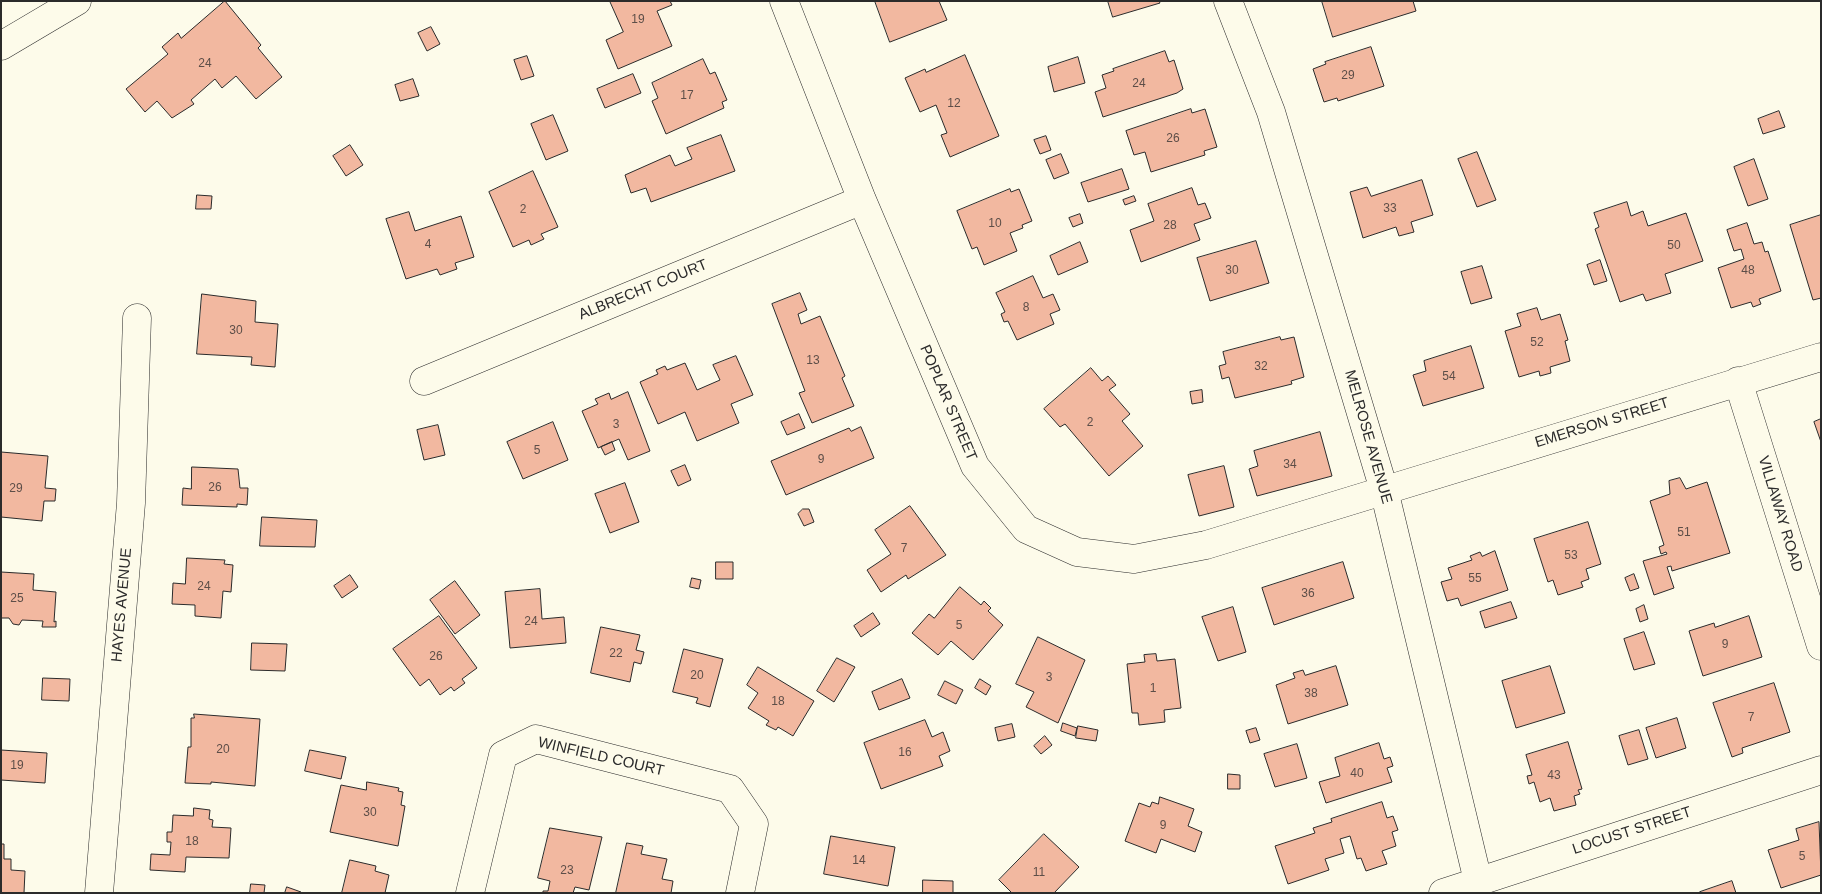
<!DOCTYPE html>
<html>
<head>
<meta charset="utf-8">
<style>
	body { margin:0 }
	#map { position:relative; width:1822px; height:894px; overflow:hidden; background:#fdfbea; font-family:Arial,sans-serif }
	canvas { display:block }
	.frame { position:absolute; inset:0; border:2px solid #2b2b2b; pointer-events:none }
</style>
</head>
<body>
<div id="map">
<canvas width="1822" height="894"></canvas>
<div class="frame"></div>
</div>
<script>
const c = document.querySelector('canvas').getContext('2d');
c.lineJoin = 'round';
function fill(path, color) {
  c.fillStyle = color;
  c.fill(path, 'evenodd');
}
function trace(path, color, width, dash) {
  c.strokeStyle = color;
  c.lineWidth = width;
  c.lineCap = dash ? 'butt' : 'round';
  c.setLineDash(dash || []);
  c.stroke(path);
}
function drawText(font, color, halo, rows, align = 'center') {
  c.font = font + ' Arial,sans-serif';
  c.lineWidth = 4;
  c.setLineDash([]);
  c.textBaseline = 'middle';
  c.strokeStyle = halo;
  c.fillStyle = color;
  for (const [text, x, y, turn = 0] of rows) {
    c.save();
    c.translate(x, y);
    c.rotate((+turn || 0) * Math.PI / 180);
    c.textAlign = isNaN(turn) ? turn : align;
    if (halo) c.strokeText(text, 0, 0);
    c.fillText(text, 0, 0);
    c.restore();
  }
}
const building = new Path2D(`
	M225 1 261 45 258 48 282 77 256 99 236 76 222 88 215 79 191 100 194 104 172 118 157 101 145 112 126 89 168 54 162 47 178 33 181 38Z
	M610 1H670L672 5 657 11 672 46 618 69 606 40 623 32Z
	M875 1H939L947 20 890 42Z
	M1108 1H1159L1160 3 1113 17Z
	M1322 1H1413L1416 11 1333 37Z
	M431 27 440 44 427 51 418 33Z
	M1371 47 1384 86 1338 101 1337 98 1324 102 1313 69 1326 64 1325 62Z
	M1165 51 1169 62 1174 60 1183 89 1177 93 1103 117 1095 92 1106 88 1102 75 1114 71 1113 69Z
	M965 55 999 136 950 157 941 135 947 133 936 105 920 112 905 78 925 69 926 72Z
	M527 56 534 76 521 80 514 60Z
	M1078 57 1085 83 1054 92 1048 67Z
	M703 59 710 74 715 72 727 100 722 102 724 108 666 134 652 101 658 98 652 83Z
	M633 74 641 93 605 108 597 89Z
	M413 79 419 96 400 101 395 85Z
	M1191 109 1192 113 1205 109 1217 147 1204 151 1205 155 1151 172 1145 152 1134 155 1126 131Z
	M1779 111 1785 127 1763 134 1758 119Z
	M553 115 568 151 546 160 531 124Z
	M721 135 735 171 651 202 646 188 631 193 625 175 670 155 675 166 692 159 687 148Z
	M1046 136 1051 150 1040 154 1034 140Z
	M350 145 363 165 346 176 333 156Z
	M1477 152 1496 200 1477 207 1458 159Z
	M1061 154 1069 173 1054 179 1046 160Z
	M1754 159 1768 199 1748 206 1734 167Z
	M1122 169 1129 189 1088 202 1081 183Z
	M533 171 558 227 541 234 544 239 531 245 529 240 513 247 489 192Z
	M1422 180 1433 215 1411 222 1414 232 1399 236 1396 227 1363 238 1350 192 1367 187 1371 196Z
	M1192 188 1198 205 1205 203 1211 218 1194 224 1200 240 1141 262 1130 230 1154 221 1148 204Z
	M1010 189 1011 192 1019 189 1032 221 1022 225 1023 228 1010 233 1017 251 984 265 977 247 972 249 957 211Z
	M197 195 212 196 211 209H196Z
	M1134 196 1136 201 1125 205 1123 200Z
	M1627 202 1631 216 1643 211 1648 226 1686 213 1703 261 1665 274 1671 293 1646 301 1643 294 1620 302 1595 229 1599 227 1594 213Z
	M409 212 415 231 461 216 474 257 455 263 457 269 440 275 437 269 406 279 386 219Z
	M1080 214 1083 223 1073 227 1069 218Z
	M1821 215V298L1813 300 1790 225Z
	M1747 223 1754 244 1762 242 1765 252 1768 251 1781 291 1759 299 1761 304 1753 307 1751 302 1731 308 1718 268 1744 259 1741 249 1734 251 1727 230Z
	M1256 241 1269 283 1210 301 1197 258Z
	M1080 242 1088 262 1058 275 1050 256Z
	M1600 260 1607 281 1594 285 1587 265Z
	M1482 266 1492 298 1471 304 1461 272Z
	M1033 276 1043 298 1053 294 1060 310 1050 314 1054 324 1017 340 1008 321 1004 322 1001 314 1005 312 996 293Z
	M800 293 807 310 798 314 801 324 820 316 845 376 842 378 854 406 812 423 799 393 805 391 772 304Z
	M202 294 256 301 255 322 278 324 275 367 251 365 252 357 197 354Z
	M1537 308 1541 320 1560 314 1568 340 1565 341 1570 361 1550 367 1551 373 1540 376 1539 371 1519 377 1505 331 1521 326 1517 314Z
	M1280 337 1281 340 1294 337 1304 377 1291 381 1292 384 1235 398 1229 377 1222 379 1219 366 1226 364 1223 352Z
	M1471 346 1484 388 1423 406 1413 375 1426 371 1424 361Z
	M736 356 753 395 731 404 739 423 697 441 685 412 658 424 640 382 658 374 656 370 665 366 667 370 685 363 697 390 720 380 713 365Z
	M1091 368 1102 381 1108 376 1116 385 1109 390 1130 414 1122 421 1143 446 1109 476 1065 424 1060 427 1044 409Z
	M1202 390 1203 402 1192 404 1190 392Z
	M628 392 650 451 628 460 619 439 598 448 582 411 598 404 595 399 609 393 611 399Z
	M799 414 805 428 787 435 781 422Z
	M1821 419V442L1814 422Z
	M553 422 568 460 523 479 507 442Z
	M438 425 445 455 424 460 417 430Z
	M861 427 874 458 786 495 771 461 849 428 851 431Z
	M1320 432 1332 476 1257 496 1249 469 1258 466 1254 451Z
	M612 442 615 450 605 455 601 447Z
	M1 452 48 456 45 488 56 489 55 501H44L42 521 1 517Z
	M685 465 691 480 678 486 671 471Z
	M1224 466 1234 507 1199 516 1188 475Z
	M192 467 238 469 240 488H248L247 505 237 504V507L182 505 183 488 191 489Z
	M1680 478 1686 489 1707 482 1730 553 1672 571 1671 566 1667 567 1674 588 1654 595 1643 561 1667 554 1666 552 1661 554 1659 547 1664 545 1650 501 1670 494 1669 481Z
	M625 483 639 522 610 533 595 494Z
	M910 506 946 555 908 579 906 575 881 592 867 570 891 554 875 530Z
	M803 509H809L814 522 804 526 798 514Z
	M262 517 317 520 315 547 260 546Z
	M1588 522 1601 564 1586 569 1589 579 1581 582 1583 587 1558 595 1553 580 1548 582 1534 539Z
	M1495 551 1508 590 1461 606 1458 598 1447 601 1441 582 1452 579 1448 568 1472 560 1470 556 1480 552 1482 556Z
	M187 558 225 560 224 564 233 565 231 592 223 591 221 618 195 616V605L172 604 173 583 185 584Z
	M716 562H733V579H716Z
	M1343 562 1354 598 1274 625 1262 588Z
	M1 572 34 574 33 590 56 592 54 622 56 621V627H42L43 621 22 620 19 625 13 624 9 618H1Z
	M1634 574 1639 588 1630 591 1625 578Z
	M350 575 358 587 342 598 334 586Z
	M692 578 701 580 699 589 690 587Z
	M455 581 480 615 455 634 430 600Z
	M960 587 981 605 984 601 991 608 988 611 1003 625 973 660 951 641 938 655 912 633 929 614 934 618Z
	M540 589 542 619 564 617 566 643 510 648 505 592Z
	M1511 602 1517 618 1485 628 1480 612Z
	M1644 605 1648 619 1640 622 1636 609Z
	M1233 607 1246 652 1218 661 1202 617Z
	M873 613 880 624 861 637 854 626Z
	M439 616 477 668 462 679 465 683 454 691 451 687 440 695 429 679 420 686 393 649Z
	M1749 616 1762 657 1703 676 1689 631 1714 623 1715 627Z
	M601 627 640 635 636 650 644 652 641 664 634 662 630 682 591 673Z
	M1644 632 1655 664 1634 670 1624 639Z
	M1038 637 1085 660 1058 723 1026 707 1034 692 1016 684Z
	M252 643 287 644 285 671 251 670Z
	M684 649 723 659 710 707 696 703 698 698 673 692Z
	M1156 654 1157 661 1175 659 1181 708 1164 710 1165 722 1139 725 1138 713H1132L1127 664 1145 662 1144 655Z
	M837 658 855 667 834 702 817 691Z
	M1336 666 1348 705 1288 724 1276 685 1295 678 1293 673 1303 670 1305 675Z
	M1550 666 1565 713 1516 728 1502 681Z
	M758 667 814 701 793 736 778 727 776 730 766 725 769 721 748 708 758 693 747 685Z
	M43 678 70 679 69 701 42 700Z
	M902 679 910 698 879 710 872 692Z
	M980 679 991 686 986 695 975 688Z
	M945 681 963 690 956 704 938 695Z
	M1774 683 1790 732 1742 748 1743 753 1732 757 1713 703Z
	M194 714 260 719 255 786 211 782V784L185 783 188 747H191V718H194Z
	M1677 718 1686 748 1656 758 1646 728Z
	M925 720 932 737 943 732 950 751 939 756 943 766 881 789 864 743Z
	M1063 723 1077 728 1075 736 1061 731Z
	M1012 724 1015 737 998 741 995 728Z
	M1078 726 1098 730 1096 741 1076 738Z
	M1256 728 1260 740 1250 743 1246 731Z
	M1639 730 1648 759 1628 765 1619 736Z
	M1045 736 1052 745 1041 754 1034 746Z
	M1568 742 1582 789 1578 790 1580 794 1574 796 1576 805 1554 811 1550 798 1540 802 1534 782 1529 784 1527 776 1532 775 1526 755Z
	M1379 743 1384 759 1390 757 1393 766 1387 768 1392 782 1326 803 1319 782 1340 776 1335 758Z
	M1297 744 1307 778 1275 787 1264 754Z
	M1 750 47 753 45 783 1 780Z
	M310 750 346 757 341 779 305 771Z
	M1228 774 1240 775V789H1228Z
	M367 782 399 788 398 791 403 792 401 805 405 806 398 846 330 832 341 785 366 790Z
	M1160 797 1194 809 1188 826 1202 832 1195 852 1161 839 1156 853 1125 841 1139 803 1150 807 1152 802 1158 804Z
	M1382 802 1387 818 1393 816 1398 830 1392 832 1396 846 1382 851 1387 864 1366 871 1361 858 1357 859 1350 836 1340 839 1344 853 1325 859 1329 870 1288 884 1275 846 1315 833 1313 828 1332 822 1331 819Z
	M194 808 210 810 209 819 213 820 212 827 231 828 229 858 186 857 185 872 150 870 151 854 170 855 171 842H167V832H172L173 815 193 816Z
	M1819 822 1821 875 1781 888 1768 850 1799 840 1796 829Z
	M550 828 602 837 589 890 575 887 573 893H543V891H548L550 881 538 878Z
	M1044 834 1079 867 1054 893H1012L999 880Z
	M831 836 895 847 888 886 824 874Z
	M627 843 643 846 641 854 667 859 662 879 673 881 671 893H616Z
	M1 844H4V859H11V870L25 871 24 893H1Z
	M350 860 376 866 375 871 389 875 385 893H342Z
	M923 880 953 881V893H923Z
	M1732 881 1736 893H1701L1700 892Z
	M251 884 265 885 264 893H250Z
	M287 887 301 892V893H285Z`);
const minor = new Path2D(`
	M784 1 862 200 975 466 1026 529 1077 552 1134 559 1206 545 1821 357
	M1228 1 1271 112 1384 490 1478 881
	M1 46 77 1
	M424 381 862 200
	M1738 381 1821 646
	M99 893 131 503 137 318
	M470 893 503 755 536 739 730 789 754 824 740 893
	M1443 893 1821 770`);
const numberNames = [
	["19",638,20],
	["24",205,64],
	["29",1348,76],
	["24",1139,84],
	["17",687,96],
	["12",954,104],
	["26",1173,139],
	["33",1390,209],
	["2",523,210],
	["10",995,224],
	["28",1170,226],
	["4",428,245],
	["50",1674,246],
	["30",1232,271],
	["48",1748,271],
	["8",1026,308],
	["30",236,331],
	["52",1537,343],
	["13",813,361],
	["32",1261,367],
	["54",1449,377],
	["2",1090,423],
	["3",616,425],
	["5",537,451],
	["9",821,460],
	["34",1290,465],
	["26",215,488],
	["29",16,489],
	["51",1684,533],
	["7",904,549],
	["53",1571,556],
	["55",1475,579],
	["24",204,587],
	["36",1308,594],
	["25",17,599],
	["24",531,622],
	["5",959,626],
	["9",1725,645],
	["22",616,654],
	["26",436,657],
	["20",697,676],
	["3",1049,678],
	["1",1153,689],
	["38",1311,694],
	["18",778,702],
	["7",1751,718],
	["20",223,750],
	["16",905,753],
	["19",17,766],
	["40",1357,774],
	["43",1554,776],
	["30",370,813],
	["9",1163,826],
	["18",192,842],
	["5",1802,857],
	["14",859,861],
	["23",567,871],
	["11",1039,873]
];
const streetNames = [
	["ALBRECHT COURT",643,290,-22],
	["POPLAR STREET",948,403,67],
	["EMERSON STREET",1602,423,-17],
	["MELROSE AVENUE",1368,437,74],
	["VILLAWAY ROAD",1780,514,73],
	["HAYES AVENUE",122,605,-85],
	["WINFIELD COURT",601,757,13],
	["LOCUST STREET",1632,831,-18]
];
fill(building, '#f2b8a0');
trace(building, '#2b2b2b', 1);
trace(minor, '#2b2b2b', 29);
trace(minor, '#fdfbea', 28);
drawText('12px', '#5d4e48', null, numberNames);
drawText('15px', '#2b2b2b', '#fdfbea', streetNames);
</script>
</body>
</html>
